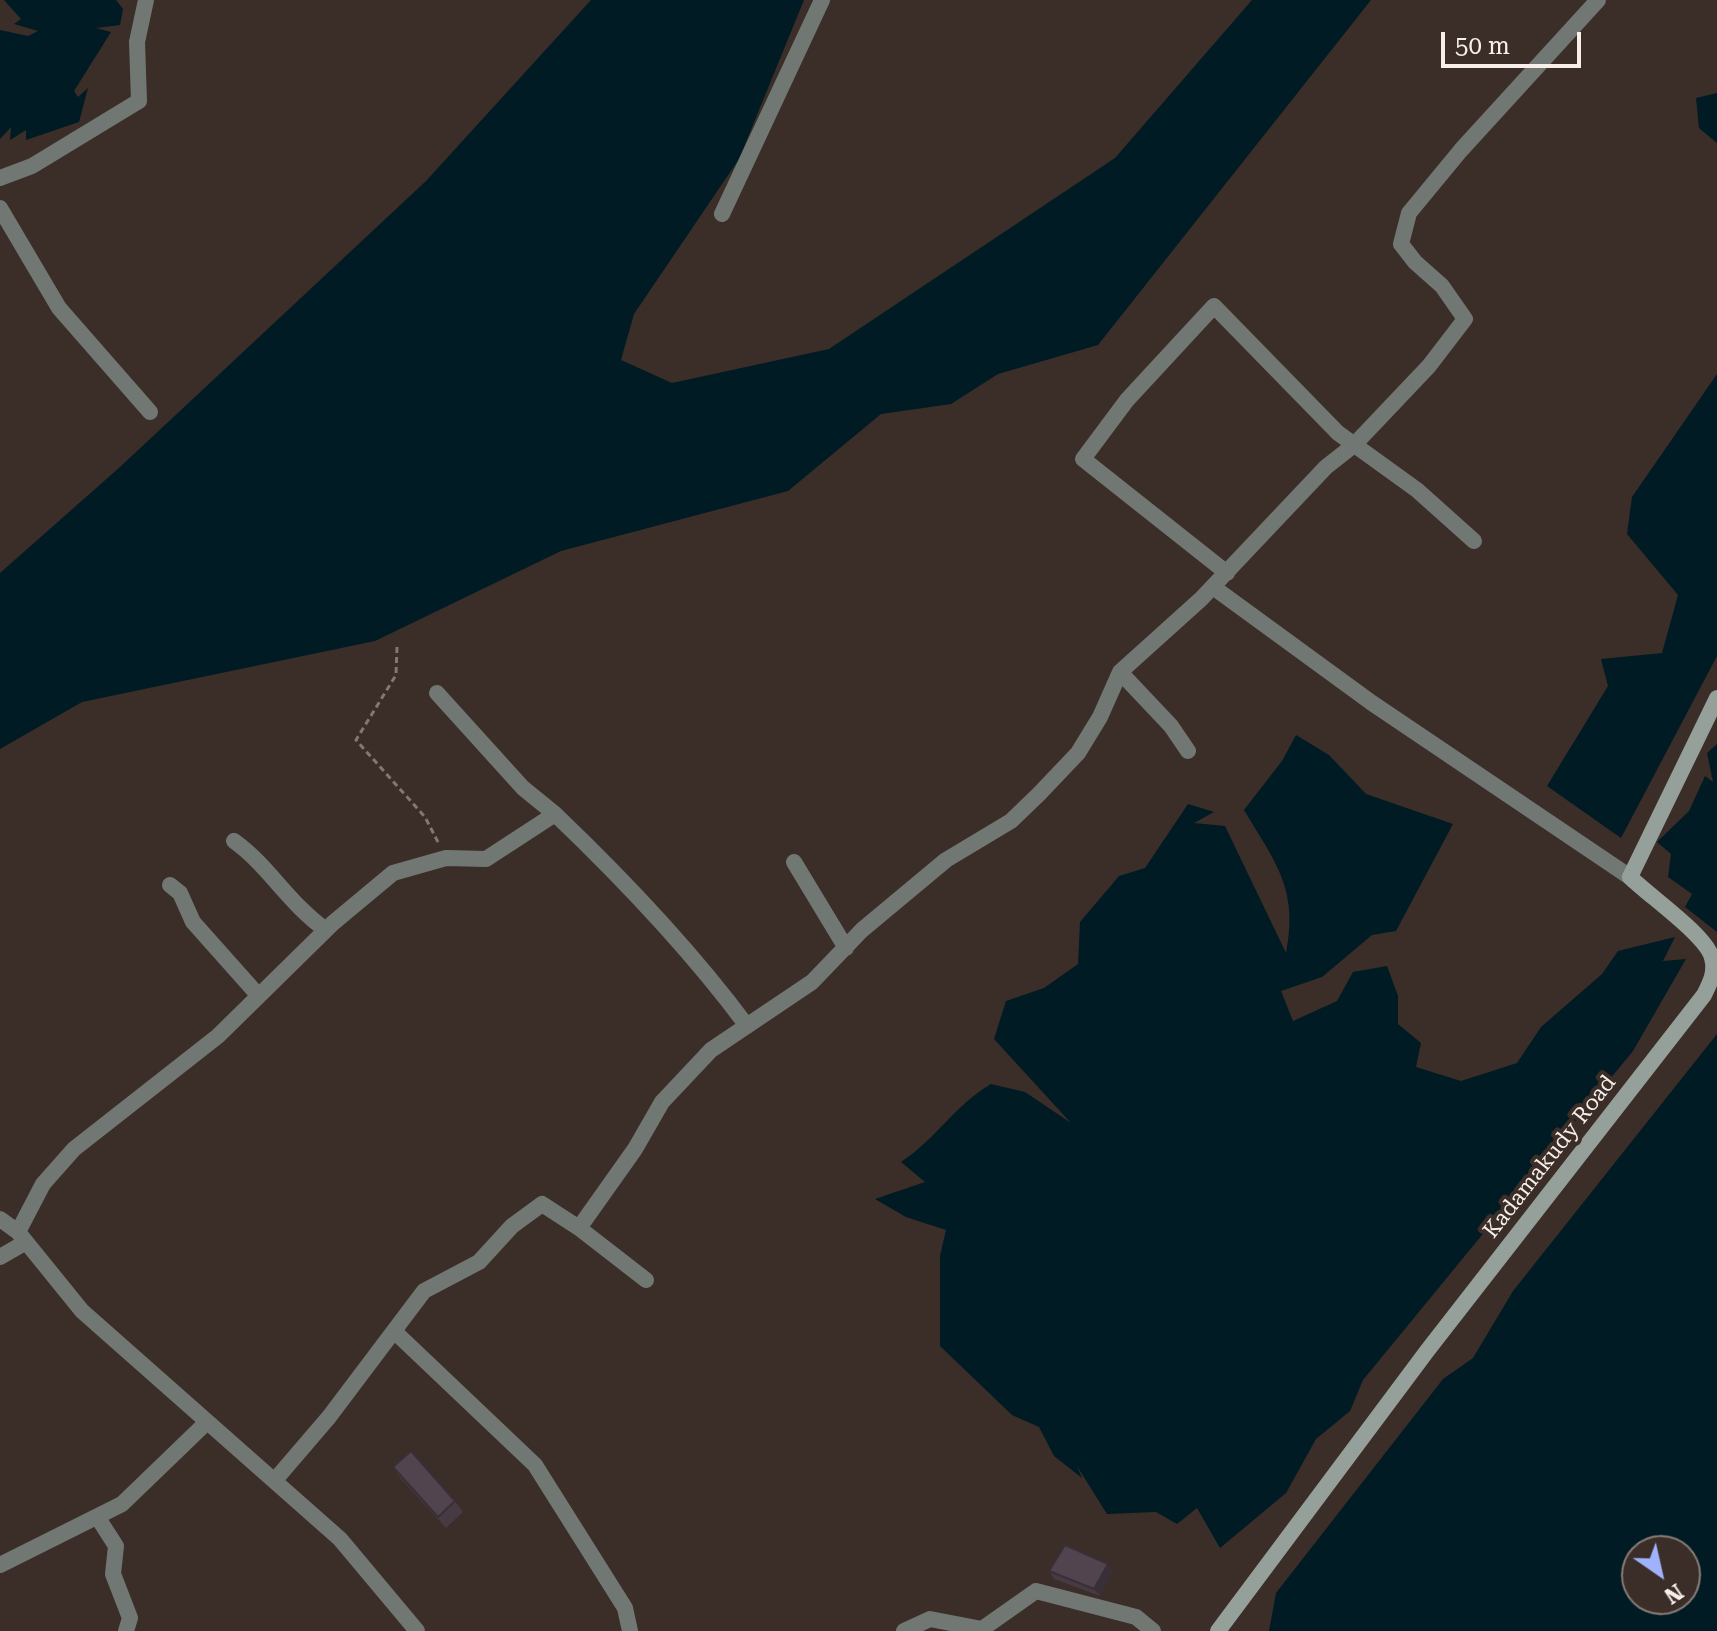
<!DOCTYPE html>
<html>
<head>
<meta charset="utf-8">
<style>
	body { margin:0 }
	#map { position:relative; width:1717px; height:1631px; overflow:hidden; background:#3b2d27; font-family:"Roboto Serif",serif }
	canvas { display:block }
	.north { position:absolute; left:1621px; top:1535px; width:80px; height:80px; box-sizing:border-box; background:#3b2d27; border:2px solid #877b75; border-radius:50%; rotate:146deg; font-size:22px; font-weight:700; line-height:32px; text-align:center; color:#f8efeb }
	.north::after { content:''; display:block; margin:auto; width:28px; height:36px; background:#a1b2fd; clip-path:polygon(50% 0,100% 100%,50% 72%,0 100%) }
	.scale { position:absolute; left:1441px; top:32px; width:140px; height:36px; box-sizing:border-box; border:4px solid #f8efeb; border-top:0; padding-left:10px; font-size:24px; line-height:28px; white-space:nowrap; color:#f8efeb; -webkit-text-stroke:6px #3b2d27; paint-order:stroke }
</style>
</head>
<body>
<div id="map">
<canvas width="1717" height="1631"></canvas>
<div class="north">N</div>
<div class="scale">50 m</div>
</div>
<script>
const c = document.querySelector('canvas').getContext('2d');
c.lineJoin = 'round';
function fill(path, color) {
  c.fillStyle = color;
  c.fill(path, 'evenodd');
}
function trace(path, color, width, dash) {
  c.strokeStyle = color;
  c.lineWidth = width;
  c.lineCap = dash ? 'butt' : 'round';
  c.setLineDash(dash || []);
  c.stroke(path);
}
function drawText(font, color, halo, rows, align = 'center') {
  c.font = font + ' "Roboto Serif",serif';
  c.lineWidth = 8;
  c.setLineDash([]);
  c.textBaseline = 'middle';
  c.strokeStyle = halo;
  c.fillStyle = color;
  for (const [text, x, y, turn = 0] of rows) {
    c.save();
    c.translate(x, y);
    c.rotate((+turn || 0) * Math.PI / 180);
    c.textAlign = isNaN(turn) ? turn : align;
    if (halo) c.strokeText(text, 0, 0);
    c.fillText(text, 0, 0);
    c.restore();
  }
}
const water = new Path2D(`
	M4 0H116L123 9 120 25 96 28 111 32 74 91 78 97 88 88 79 122 26 140V130L10 140 11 127 0 139V30L28 36 38 31 14 24 21 19Z
	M591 0H804L739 159 634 314 621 360 672 383 829 349 1115 158 1252 0H1371L1098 345 998 374 951 404 881 414 788 491 561 551 375 641 82 702 0 749V573L120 467 426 181Z
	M1717 93V143L1699 128 1696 98Z
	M1717 374V656L1621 838 1547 786 1608 686 1601 659 1662 653 1678 595 1627 534 1632 497Z
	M1296 735 1329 755 1366 794 1453 824 1396 931 1372 935 1322 977 1281 991 1293 1021 1337 1001 1353 972 1387 966 1398 996V1024L1421 1043 1416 1067 1461 1081 1517 1063 1541 1027 1602 974 1618 951 1675 937 1663 961 1686 959 1633 1051 1363 1380 1350 1411 1316 1439 1286 1493 1220 1548 1197 1508 1177 1524 1156 1512 1107 1514 1077 1466 1082 1478 1054 1456 1039 1427 1012 1415 940 1346V1256L946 1230 906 1217 875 1199 925 1182 901 1162C936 1139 955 1105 991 1084L1025 1092 1071 1123 994 1039 1006 1001 1044 988 1078 964 1080 922 1119 876 1145 868 1188 804 1214 812 1194 823 1225 826 1286 953C1299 889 1275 862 1244 810L1282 761Z
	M1717 744V932L1685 907 1692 894 1668 877 1671 854 1657 842 1689 811 1705 776 1713 782 1707 753Z
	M1717 1034V1631H1269L1276 1593 1443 1379 1473 1358 1513 1291ZM1637 1551H1685V1599H1637Z`);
const path = new Path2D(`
	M397 647 396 675 356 740 425 817 439 844`);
const street = new Path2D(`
	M0 178 32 166 139 101 137 42 146 0
	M0 208 59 308 150 412
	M722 214 822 0
	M1227 573 1083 459 1127 400 1214 306 1338 433 1417 490 1474 541
	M1213 587 1372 703 1630 877
	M1120 672 1171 726 1188 751
	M437 693 523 788 555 814
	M234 841C268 865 288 903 326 930
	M794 862 846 948
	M170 885 180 893 193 922 258 995
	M0 1219 18 1232
	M579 1228 646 1280
	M0 1257 26 1242
	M395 1332 535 1465 625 1608 630 1631
	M275 1480 329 1417 424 1291 479 1262 512 1226 542 1204 579 1228 635 1149 662 1102 711 1050 812 982 862 930 946 860 1011 821 1039 794 1078 753 1100 717 1120 672 1201 599 1326 467 1354 445 1429 366 1465 319 1442 286 1415 262 1401 244 1409 213 1461 150 1598 0
	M98 1518 116 1546 113 1574 130 1618 126 1631
	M0 1565 122 1504 207 1422
	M417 1631 340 1539 82 1311 18 1232 43 1184 74 1149 218 1036 333 923 393 873 446 858 486 859 555 814C624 880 690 949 747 1026
	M904 1631 930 1619 982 1629 1036 1591 1136 1617 1153 1631`);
const secondary = new Path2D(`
	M1218 1631 1427 1351 1704 995C1710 983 1716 972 1712 958 1707 936 1649 896 1630 877L1717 698`);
const wall = new Path2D(`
	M393 1467 455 1501 463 1512 446 1528 401 1479Z
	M1049 1571H1113L1100 1596 1054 1579Z`);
const shadedWall = new Path2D(`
	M1108 1564 1113 1571 1100 1596 1094 1589Z`);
const building = new Path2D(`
	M411 1451 455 1501 438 1517 393 1467Z
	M1065 1545 1108 1564 1094 1589 1049 1571Z`);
const streetNames = [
	["Kadamakudy Road",1550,1157,-52]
];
fill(water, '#001b24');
trace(path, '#837771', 3, [6, 4]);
trace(street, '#717874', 16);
trace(secondary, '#95a09a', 16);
fill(wall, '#463a43');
fill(shadedWall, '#393037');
fill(building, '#51444e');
trace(building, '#393037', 2);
drawText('22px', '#f8efeb', '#3b2d27', streetNames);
</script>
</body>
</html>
